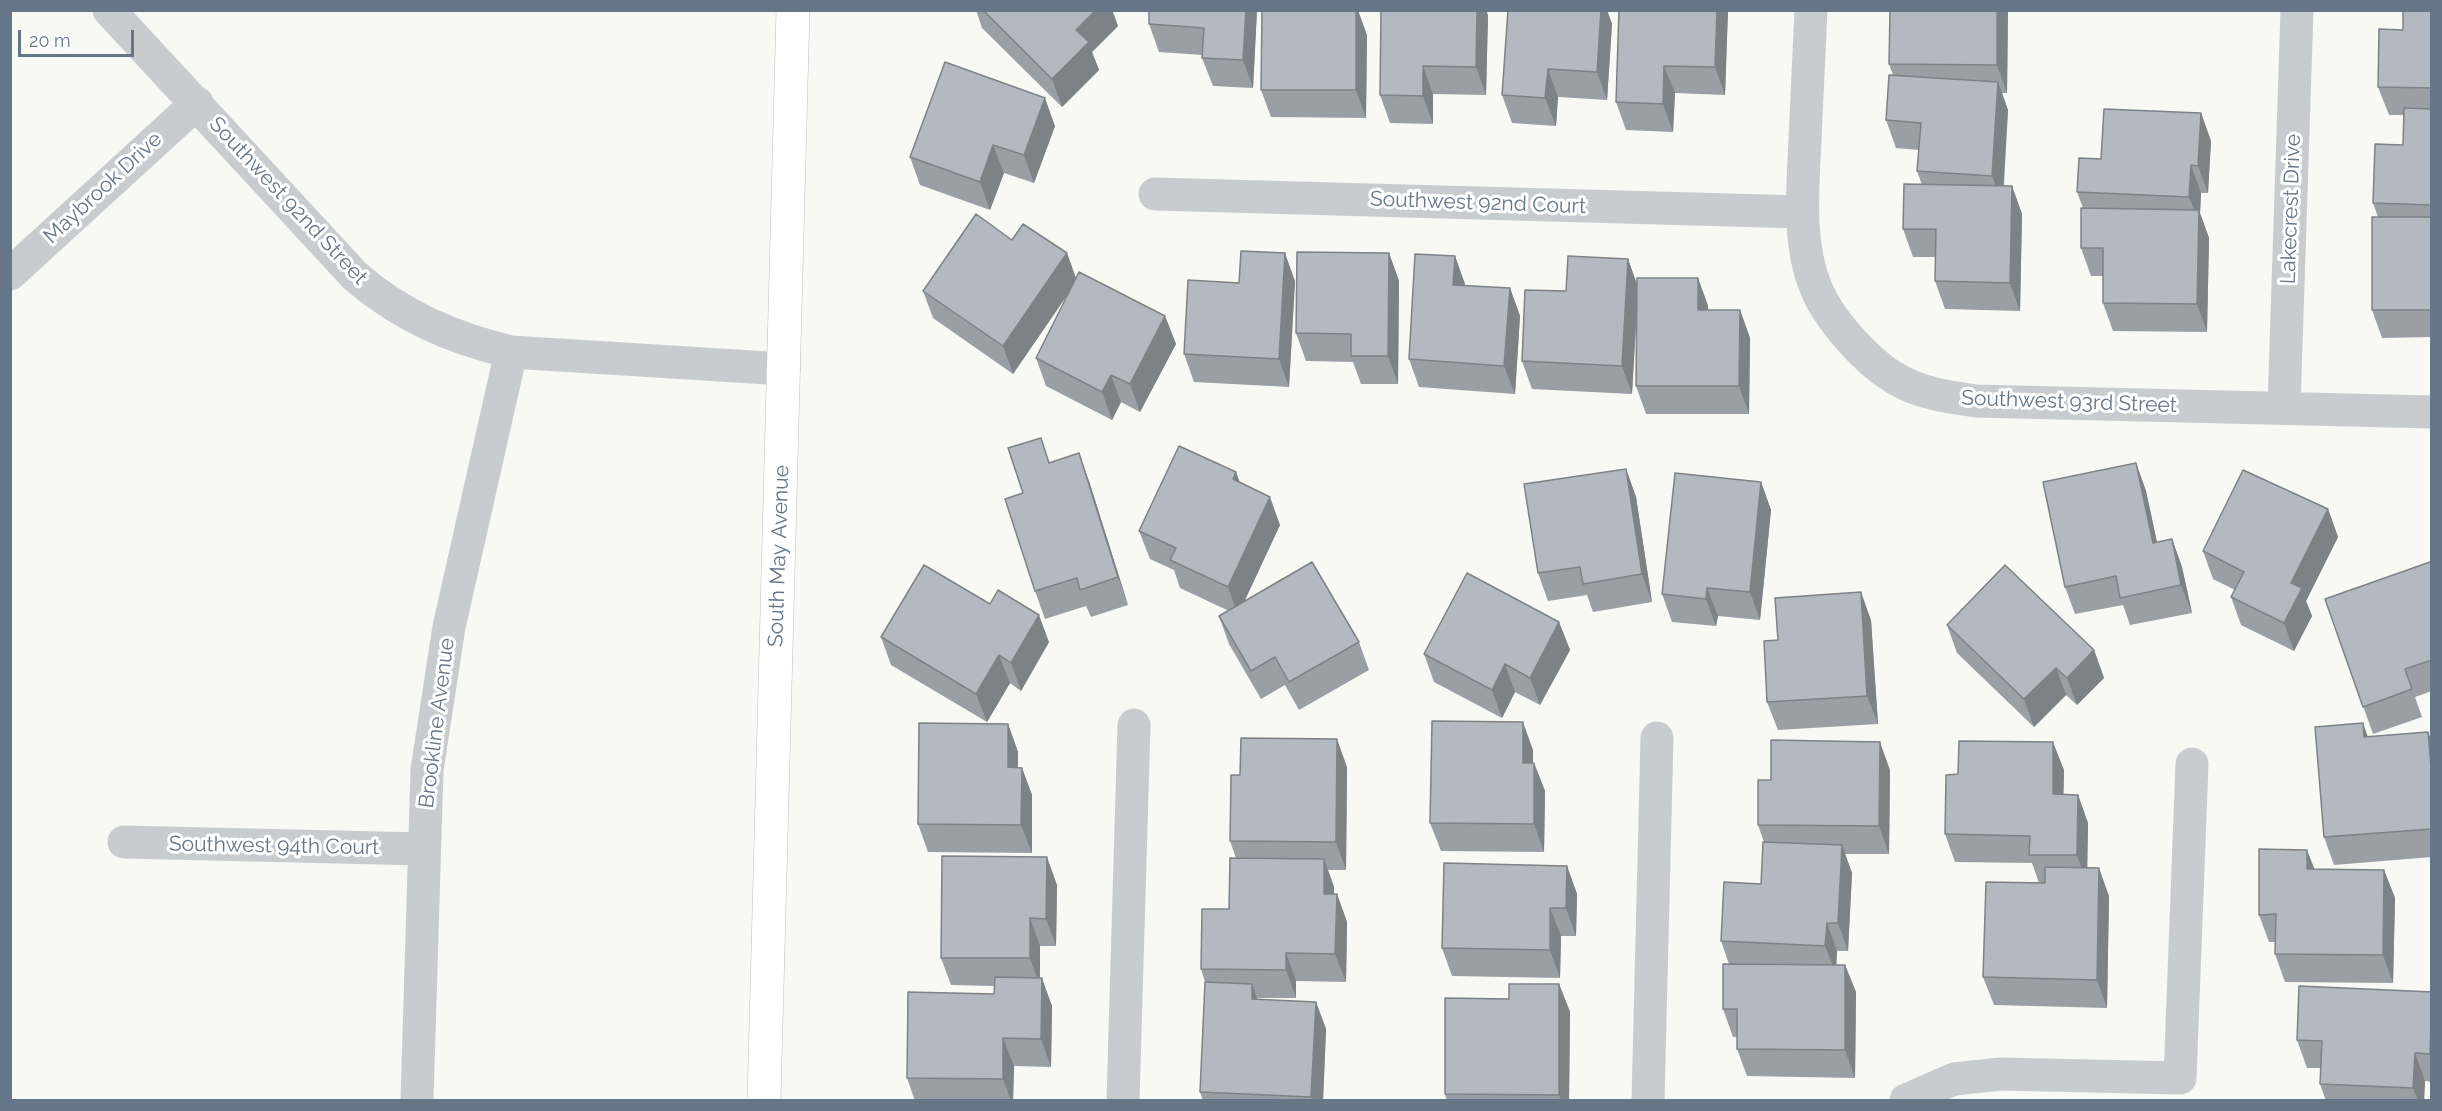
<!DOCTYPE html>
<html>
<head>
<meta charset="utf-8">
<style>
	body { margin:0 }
	#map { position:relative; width:2442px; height:1111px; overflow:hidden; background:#f8f9f5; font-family:Raleway,sans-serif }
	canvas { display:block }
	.frame { position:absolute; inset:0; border:12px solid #657689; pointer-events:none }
	.scale { position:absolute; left:18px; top:30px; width:116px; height:27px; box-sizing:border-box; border:3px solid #657689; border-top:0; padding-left:8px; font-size:18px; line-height:21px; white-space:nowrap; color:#657689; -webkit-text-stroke:4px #fff; paint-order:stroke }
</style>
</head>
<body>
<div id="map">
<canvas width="2442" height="1111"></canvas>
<div class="frame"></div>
<div class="scale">20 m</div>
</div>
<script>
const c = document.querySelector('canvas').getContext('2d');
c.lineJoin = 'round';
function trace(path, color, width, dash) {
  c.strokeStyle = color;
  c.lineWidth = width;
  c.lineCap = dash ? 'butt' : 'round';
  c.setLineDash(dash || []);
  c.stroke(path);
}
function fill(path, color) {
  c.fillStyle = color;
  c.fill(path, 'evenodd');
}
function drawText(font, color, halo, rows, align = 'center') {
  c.font = font + ' Raleway,sans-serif';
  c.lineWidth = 6;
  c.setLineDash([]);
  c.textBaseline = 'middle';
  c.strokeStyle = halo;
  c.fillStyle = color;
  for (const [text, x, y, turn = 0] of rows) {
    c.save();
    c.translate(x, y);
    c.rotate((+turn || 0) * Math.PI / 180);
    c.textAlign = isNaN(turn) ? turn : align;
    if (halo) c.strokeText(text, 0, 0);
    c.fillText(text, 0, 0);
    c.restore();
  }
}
const minor = new Path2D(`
	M109 10 355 276C401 316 452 338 511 352L784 369
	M1811 10C1809 53 1807 96 1805 139 1803 187 1797 242 1816 288 1828 318 1865 360 1893 377 1918 393 1948 397 1976 401L2432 412
	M1155 194 1802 212
	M10 274 197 103
	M2284 407 2297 10
	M124 842 423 849
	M417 1100 427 770 449 627 511 352
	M1123 1100 1134 725
	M1648 1100 1657 738
	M1906 1100 1954 1079 2001 1074 2180 1078 2192 764`);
const major = new Path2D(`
	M764 1100 793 10`);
const wall = new Path2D(`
	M976 10H1112L1118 26 1092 52 1099 70 1062 107 982 28Z
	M1257 10 1253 88 1213 86 1202 58 1203 55 1159 52 1149 24Z
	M1508 10H1607L1612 24 1607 100 1558 97 1556 126 1512 123 1502 95Z
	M1728 10 1725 95 1675 93 1673 132 1626 130 1616 102Z
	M1890 10H2008L2007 93H2002L2008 110 2004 186H2012L2022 214 2020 311 1945 309 1935 281V257H1913L1903 229 1922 185 1917 171 1919 150 1896 148 1886 120 1893 75 1889 64Z
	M2432 10V337L2382 338 2372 310 2378 217 2373 203 2403 145 2404 115H2389L2378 87 2403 30Z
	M1488 15 1486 95 1433 94V124L1390 123 1380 95Z
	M1367 35 1366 118 1271 117 1261 90Z
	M2201 113 2211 141 2208 193H2201L2200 213 2209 238 2207 332 2113 331 2103 303V276H2091L2081 248 2083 208 2077 192 2101 159Z
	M1055 126 1034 183 1004 173 990 210 920 185 910 157Z
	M1012 240 1067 253 1076 279 1165 316 1176 344 1140 412 1121 402 1112 420 1046 386 1036 358 1069 292 1013 374 933 318 923 291Z
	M1389 253 1399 281 1398 384H1361L1353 362 1306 361 1296 333Z
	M1455 256 1465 285 1510 288 1520 316 1515 394 1419 387 1409 359Z
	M1628 259 1637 285 1698 278 1708 306V310H1740L1750 338 1749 414H1646L1636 386 1637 309 1632 394 1532 389 1522 361 1566 291Z
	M1295 281 1289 387 1194 382 1184 354 1239 283Z
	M1050 462 1089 481 1128 605 1091 617 1086 606 1045 619 1035 591 1023 493Z
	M2136 463 2146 491 2157 542 2172 539 2182 567 2192 613 2130 625 2123 605 2075 614 2065 587Z
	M1626 469 1636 497 1652 602 1593 612 1587 595 1548 601 1538 573Z
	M1236 472 1240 483 1280 525 1244 602 1359 642 1369 670 1299 710 1285 685 1261 699 1229 644 1219 616 1229 611 1180 588 1174 570 1150 559 1139 531Z
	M1761 482 1771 510 1760 620 1718 616 1716 626 1672 622 1662 594Z
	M2328 509 2338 537 2306 601 2312 616 2294 651 2241 625 2231 597 2235 590 2213 579 2203 551Z
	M2432 566V691L2415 697 2422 717 2373 734 2325 599Z
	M1871 620 1878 724 1778 730 1767 702 1778 640Z
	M1559 622 1570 650 1540 705 1515 692 1502 718 1434 682 1424 654Z
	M1947 625 2094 650 2104 678 2077 705 2066 695 2034 727 1957 653Z
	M881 637 1049 642 1021 691 1010 683 987 722 891 665Z
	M1008 724 1018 752V767L1022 768 1032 795V853L928 852 918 824Z
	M2428 732 2432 742V857L2334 865 2324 837 2367 737Z
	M1533 750V763H1534L1545 791 1544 852 1441 851 1430 823Z
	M1347 767 1346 870H1328L1334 887V894H1337L1347 922 1346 982 1296 981V998H1257V999L1316 1002 1326 1029 1323 1101H1203L1200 1092 1205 982 1201 969 1229 909 1236 858 1230 841 1240 775Z
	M1890 770 1889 854H1845L1852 873 1848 951H1837L1836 965H1845L1856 992 1855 1078 1747 1076 1737 1049V1037H1733L1723 1009 1729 964 1721 941 1761 884 1764 842 1758 825 1771 780Z
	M2064 770 2063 795H2078L2088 823 2087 868 2109 896 2107 1008 1994 1005 1983 977 2039 883 2032 863 1955 862 1945 834Z
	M1567 866 1577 894 1576 936H1561L1560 978 1452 976 1442 948Z
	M2384 870 2395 898 2393 983 2285 982 2275 954V942H2269L2259 915Z
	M1057 885 1056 946H1040V978L1052 1006 1051 1067 1014 1066 1013 1101H915L907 1078 994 994 995 986 951 985 941 958Z
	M1559 984 1570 1012 1569 1101H1447L1445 1094 1509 999Z
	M2432 992V1082L2425 1081 2424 1101H2326L2320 1084 2321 1068H2307L2297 1040Z`);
const shadedWall = new Path2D(`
	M1096 10H1112L1118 26 1092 52 1099 70 1062 107 1052 79 1076 30Z
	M1246 10H1257L1253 88 1243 60Z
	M1356 10H1358L1367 35 1366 118 1356 90Z
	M1477 10H1486L1488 15 1486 95 1476 67Z
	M1601 10H1607L1612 24 1607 100 1597 72Z
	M1717 10H1728L1725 95 1715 67Z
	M1997 10H2008L2007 93 1997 65Z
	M1423 66 1433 94V124L1423 96Z
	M1664 66 1675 93 1673 132 1663 104Z
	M1548 69 1558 97 1556 126 1545 98Z
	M1998 82 2008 110 2002 204 1992 176Z
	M1045 98 1055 126 1034 183 1024 155Z
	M2201 113 2211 141 2208 193 2198 166Z
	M993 145 1004 173 990 210 980 182Z
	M2191 165 2201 193 2200 213 2209 238 2207 332 2197 304 2199 223 2189 197Z
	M2012 186 2022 214 2020 311 2010 283Z
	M1067 253 1077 281 1013 374 1003 346Z
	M1285 253 1295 281 1289 387 1279 359Z
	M1389 253 1399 281 1398 384 1388 356Z
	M1455 256 1465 284 1463 312 1453 285Z
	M1628 259 1638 287 1632 394 1622 366Z
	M1698 278 1708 306V338L1698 310Z
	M1510 288 1520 316 1515 394 1504 366Z
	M1740 310 1750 338 1749 414 1739 386Z
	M1165 316 1176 344 1140 412 1130 384Z
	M1111 375 1121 402 1112 420 1102 392Z
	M1079 453 1089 481 1128 605 1118 577Z
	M2136 463 2146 491 2163 571 2153 543Z
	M1626 469 1636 497 1652 602 1642 574Z
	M1236 472 1246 500 1233 479Z
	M1761 482 1771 510 1760 620 1750 592Z
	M1270 497 1280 525 1238 615 1228 587Z
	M2328 509 2338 537 2306 601 2312 616 2294 651 2284 623 2291 583Z
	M2172 539 2182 567 2192 613 2181 585Z
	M1707 588 1718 616 1716 626 1706 599Z
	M1861 592 1871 620 1878 724 1867 696Z
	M1039 615 1049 642 1021 691 1011 663Z
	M1559 622 1570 650 1540 705 1530 678Z
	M2094 650 2104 678 2077 705 2067 678Z
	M999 655 1010 683 987 722 976 694Z
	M1505 664 1515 692 1502 718 1492 690Z
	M2056 668 2066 695 2034 727 2024 699Z
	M1523 722 1533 750V791L1523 763Z
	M2363 723 2373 751 2364 737Z
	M1008 724 1018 752V795L1008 767Z
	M2428 732 2432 742V779Z
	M1337 739 1347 767 1346 870 1336 842Z
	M1880 742 1890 770 1889 854 1879 826Z
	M2053 742 2064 770 2063 822 2053 794Z
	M1534 763 1545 791 1544 852 1534 824Z
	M1022 768 1032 795V853L1021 825Z
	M2078 795 2088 823 2087 883 2077 855Z
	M1842 845 1852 873 1848 951 1838 923Z
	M2307 850 2318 878 2307 869Z
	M1047 857 1057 885 1056 946 1046 919Z
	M1324 859 1334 887V922L1324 894Z
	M1567 866 1577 894 1576 936 1566 908Z
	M2099 868 2109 896 2107 1008 2097 980Z
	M2384 870 2395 898 2393 983 2383 955Z
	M1337 894 1347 922 1346 982 1335 954Z
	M1550 908 1561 936 1560 978 1550 950Z
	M1030 918 1040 946V986L1030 958Z
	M1827 923 1837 951 1836 974 1825 946Z
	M1286 953 1296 981V998L1286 970Z
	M1845 965 1856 992 1855 1078 1845 1050Z
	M1042 978 1052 1006 1051 1067 1041 1039Z
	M1252 984 1262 1012 1252 999Z
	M1559 984 1570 1012 1569 1101H1561L1559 1095Z
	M1316 1002 1326 1029 1323 1101H1313L1311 1097Z
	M2432 1013V1059L2430 1054Z
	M1003 1038 1014 1066 1013 1101H1011L1003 1079Z
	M2415 1053 2425 1081 2424 1101H2418L2413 1088Z`);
const building = new Path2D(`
	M983 10H1096L1076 30 1089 42 1052 79Z
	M1149 10H1246L1243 60 1202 58 1204 28 1149 24Z
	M1262 10H1356V90H1261Z
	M1381 10H1477L1476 67 1423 66V96L1380 95Z
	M1508 10H1601L1597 72 1548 69 1545 98 1502 95Z
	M1619 10H1717L1715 67 1664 66 1663 104 1616 102Z
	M1890 10H1997V65L1889 64Z
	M2403 10H2432V88L2378 87 2379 29 2403 30Z
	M945 62 1045 98 1024 155 993 145 980 182 910 157Z
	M1889 75 1998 82 1992 176 1917 171 1921 123 1886 120Z
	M2404 108 2432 109V205L2373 203 2375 144 2403 145Z
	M2104 109 2201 113 2198 166 2191 165 2189 197 2077 192 2079 158 2101 159Z
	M1904 184 2012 186 2010 283 1935 281 1936 229H1903Z
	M2081 208 2199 210 2197 304 2103 303V248H2081Z
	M976 214 1012 240 1023 224 1067 253 1003 346 923 291Z
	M2372 217H2432V310H2372Z
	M1241 251 1285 253 1279 359 1184 354 1188 280 1239 283Z
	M1297 252 1389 253 1388 356H1351V334L1296 333Z
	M1415 254 1455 256 1453 285 1510 288 1504 366 1409 359Z
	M1568 256 1628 259 1622 366 1522 361 1525 290 1566 291Z
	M1079 272 1165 316 1130 384 1111 375 1102 392 1036 358Z
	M1637 278H1698V310H1740L1739 386H1636Z
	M1041 438 1049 463 1079 453 1118 577 1080 590 1077 578 1035 591 1005 499 1023 493 1008 448Z
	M1179 446 1236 472 1233 479 1270 497 1228 587 1170 560 1176 548 1139 531Z
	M2136 463 2153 543 2172 539 2181 585 2120 598 2116 576 2065 587 2043 482Z
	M1626 469 1642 574 1583 584 1580 567 1538 573 1524 484Z
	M2243 470 2328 509 2291 583 2302 588 2284 623 2231 597 2244 572 2203 551Z
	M1675 473 1761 482 1750 592 1707 588 1706 599 1662 594Z
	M1312 562 1359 642 1289 682 1275 657 1251 671 1219 616Z
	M2430 562 2432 566V660L2405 669 2412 689 2363 707 2325 599Z
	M924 565 990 604 998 590 1039 615 1011 663 999 655 976 694 881 637Z
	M2005 565 2094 650 2067 678 2056 668 2024 699 1947 625Z
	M1467 573 1559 622 1530 678 1505 664 1492 690 1424 654Z
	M1861 592 1867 696 1767 702 1764 641 1778 640 1775 598Z
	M1432 721 1523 722V763H1534V824L1430 823Z
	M919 723 1008 724V767L1022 768 1021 825 918 824Z
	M2363 723 2364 737 2428 732 2432 779V829L2324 837 2315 727Z
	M1241 738 1337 739 1336 842 1230 841 1231 775H1240Z
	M1771 740 1880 742 1879 826 1758 825V780H1771Z
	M1959 741 2053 742V794L2078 795 2077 855H2029L2030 836 1945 834 1946 775 1958 774Z
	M1763 842 1842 845 1838 923H1827L1825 946 1721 941 1724 882 1761 884Z
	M2259 849 2307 850V869L2384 870 2383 955 2275 954 2276 914 2259 915Z
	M942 856 1047 857 1046 919 1030 918V958H941Z
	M1230 858 1324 859V894H1337L1335 954 1286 953V970L1201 969 1202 909H1229Z
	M1444 863 1567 866 1566 908H1550V950L1442 948Z
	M2045 867 2099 868 2097 980 1983 977 1986 882 2045 883Z
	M1723 964 1845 965V1050L1737 1049V1009H1723Z
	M995 977 1042 978 1041 1039 1003 1038V1079L907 1078 908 992 994 994Z
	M1205 982 1252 984V999L1316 1002 1311 1097 1200 1092Z
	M1509 984H1559V1095L1445 1094V998L1509 999Z
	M2299 986 2432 992 2430 1054 2415 1053 2413 1088 2320 1084 2322 1041 2297 1040Z`);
const streetNames = [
	["Maybrook Drive",103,188,-43],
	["Southwest 92nd Street",288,201,47],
	["Southwest 92nd Court",1478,203,2],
	["Lakecrest Drive",2291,209,-88],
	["Southwest 93rd Street",2069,402,2],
	["South May Avenue",779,556,-88],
	["Brookline Avenue",437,723,-83],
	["Southwest 94th Court",274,846,1]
];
trace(major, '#bbbfc3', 34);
trace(minor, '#c8cccf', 33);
trace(major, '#fff', 33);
fill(wall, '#999fa5');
fill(shadedWall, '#7d8286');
fill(building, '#b2b9c0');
trace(building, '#7d8286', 1.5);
drawText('21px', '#657689', '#fff', streetNames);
</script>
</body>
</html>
